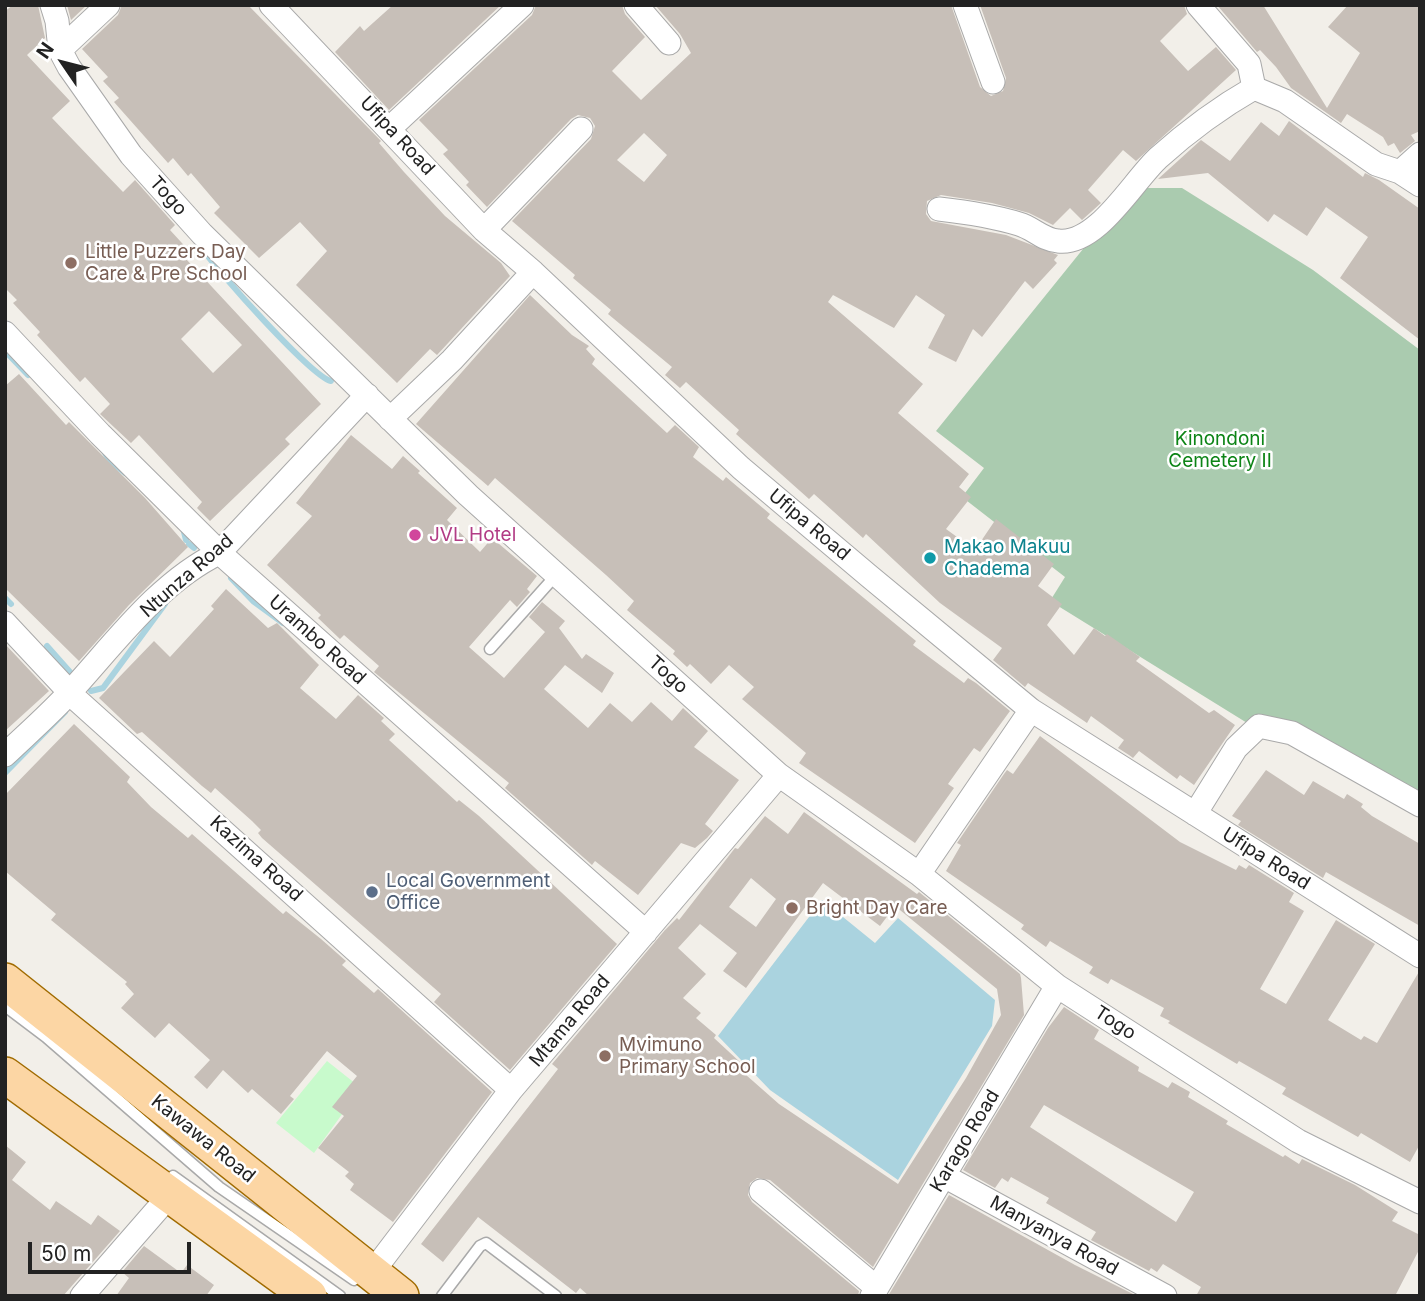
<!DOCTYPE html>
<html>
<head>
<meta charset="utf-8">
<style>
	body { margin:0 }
	#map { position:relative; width:1425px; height:1301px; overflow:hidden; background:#f2efe9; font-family:Inter,sans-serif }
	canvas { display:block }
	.frame { position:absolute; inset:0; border:7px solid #222; pointer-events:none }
	.north { position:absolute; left:28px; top:28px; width:70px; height:70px; -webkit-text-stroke:5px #fff; paint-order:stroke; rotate:305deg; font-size:19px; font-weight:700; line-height:28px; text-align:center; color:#222 }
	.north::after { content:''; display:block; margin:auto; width:24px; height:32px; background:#222; clip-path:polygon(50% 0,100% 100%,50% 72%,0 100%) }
	.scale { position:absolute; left:28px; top:1242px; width:163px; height:32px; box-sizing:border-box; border:4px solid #222; border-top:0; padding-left:9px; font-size:21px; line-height:24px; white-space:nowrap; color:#222; -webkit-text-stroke:5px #fff; paint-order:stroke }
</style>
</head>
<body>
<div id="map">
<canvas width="1425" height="1301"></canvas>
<div class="frame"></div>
<div class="north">N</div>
<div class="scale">50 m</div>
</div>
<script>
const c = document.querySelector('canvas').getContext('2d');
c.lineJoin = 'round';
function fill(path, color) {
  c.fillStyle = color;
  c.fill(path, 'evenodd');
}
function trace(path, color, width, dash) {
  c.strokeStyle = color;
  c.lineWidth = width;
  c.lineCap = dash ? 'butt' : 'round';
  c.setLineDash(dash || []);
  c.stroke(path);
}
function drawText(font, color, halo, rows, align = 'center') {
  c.font = font + ' Inter,sans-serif';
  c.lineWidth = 5;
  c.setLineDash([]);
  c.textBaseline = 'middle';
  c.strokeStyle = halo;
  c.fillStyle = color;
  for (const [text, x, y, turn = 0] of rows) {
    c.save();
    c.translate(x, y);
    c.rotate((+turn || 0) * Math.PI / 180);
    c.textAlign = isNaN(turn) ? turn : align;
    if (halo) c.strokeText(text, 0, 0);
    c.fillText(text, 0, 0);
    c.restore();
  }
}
const cemetery = new Path2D(`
	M1146 188H1182L1313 270 1420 350V801L1252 726 1050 601 1065 577 962 497 984 468 936 431 1083 249Z`);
const park = new Path2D(`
	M327 1061 361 1088 314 1153 276 1123Z`);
const water = new Path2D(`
	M822 900 875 943 898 918 995 1000 992 1026 898 1180 770 1090 718 1036Z`);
const stream = new Path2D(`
	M202 248C215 269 312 377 331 381
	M5 351 28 375
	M104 451 109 460 125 473
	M183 528 186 540
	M189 544 194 548
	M231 578 253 601 283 623
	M5 598 11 604
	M47 646 70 672
	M91 691 103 688 165 604
	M5 773 65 712`);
const building = new Path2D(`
	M13 5H38L45 38 27 55 70 101 52 118 123 192 135 180 175 225 170 230 192 254 186 259 321 404 285 439 290 444 210 521 197 508 202 502 139 435 131 443 100 414 110 404 85 377 80 382 37 335 40 332 13 303 17 300 5 288V11ZM209 311 242 345 213 373 181 339Z
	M67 5H87L71 20Z
	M122 5H248L381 141 379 143 404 172 445 216 501 263 510 276 437 355 430 349 397 383 296 285 327 251 300 222 259 258 214 213 220 207 191 173 188 176 173 158 168 163 114 102 119 98 103 81 108 77 82 49 118 15Z
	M393 5H501L389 110 335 52 360 26 364 31Z
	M536 5H622L625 14 645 37 612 71 641 100 691 53 680 34 655 5H951L980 87 991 96 1003 91 1006 78 980 5H1184L1187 14 1160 41 1188 71 1216 47 1236 70 1136 161 1123 150 1088 190 1101 203 1091 212 1082 220 1070 208 1053 225 1029 213 992 203 941 195 927 201 926 214 931 221 1006 235 1058 255 1054 260 1057 263 1033 289 1025 281 982 337 973 329 956 362 928 348 945 315 916 295 894 328 833 295 828 302 923 384 898 413 969 474 959 487 971 497 946 529 975 550 996 519 1054 564 1038 586 1062 604 1047 625 1074 655 1094 628 1105 636 1107 634 1140 657 1136 661 1209 713 1214 710 1235 725 1194 785 1180 775 1177 779 1139 751 1133 758 1129 755 1118 748 1124 740 1091 716 1087 723 1028 683 1025 687 993 660 1002 648 940 603 866 534 863 538 814 494 809 499 736 434 739 430 686 382 680 388 665 375 672 367 608 314 611 310 573 278 575 275 512 221 591 139 595 126 590 118 578 115 571 119 487 207 466 185 469 182 443 154 448 150 419 120 532 15ZM644 133 667 155 644 182 617 160Z
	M1217 5H1263L1327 108 1360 53 1328 27 1348 5H1420V131L1411 135 1415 141 1400 153 1394 143 1388 146 1383 137 1347 114 1341 123 1291 88 1276 67 1260 50 1257 52Z
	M1289 121 1363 177 1365 173 1379 180 1420 209V340L1340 278 1368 237 1326 207 1307 236 1274 214 1268 222 1208 173 1158 179 1201 140 1230 161 1261 122 1279 136Z
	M530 295 572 335 589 346 586 349 595 359 592 364 667 433 675 425 699 447 693 457 723 481 726 477 770 514 767 518 916 641 913 645 964 683 968 678 976 683 1010 711 980 752 974 748 958 770 948 784 954 788 915 843 799 763 806 753 742 699 754 687 729 665 711 684 690 664 687 667 673 654 675 651 627 610 634 601 606 575 495 478 488 486 416 424Z
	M19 374 66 425 69 422 145 498 188 547 129 605 79 661 5 588V386Z
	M351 435 392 469 403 456 420 471 418 473 457 508 447 520 480 552 492 538 537 576 527 589 530 592 517 607 510 600 469 647 504 678 545 632 529 617 542 602 565 621 559 628 582 659 586 654 614 673 602 693 565 665 544 689 588 728 610 703 632 722 651 702 672 721 683 708 708 731 694 747 739 780 705 824 713 831 707 838 695 848 681 843 638 895 595 861 592 865 505 788 509 783 374 672 379 666 344 635 340 639 318 618 321 615 267 565 312 516 296 503Z
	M226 589 268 628 277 623 319 665 300 688 336 719 358 695 384 718 381 721 395 734 389 740 457 802 459 800 479 816 617 944 510 1070 434 1002 441 994 262 838 258 833 261 830 252 821 215 788 211 793 202 786 142 732 137 734 99 698 154 641 170 657 214 609 211 606Z
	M5 644 49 691 5 731Z
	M74 724 130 777 127 782 151 807 188 838 192 834 283 914 286 911 321 939 346 961 342 965 374 993 378 989 492 1092 393 1222 350 1190 354 1184 345 1176 349 1172 318 1148 344 1116 332 1107 357 1076 327 1051 290 1096 294 1099 281 1114 252 1089 248 1093 223 1070 207 1089 194 1077 210 1060 169 1023 155 1038 121 1008 134 994 125 984 127 982 51 920 56 914 5 871V795Z
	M1040 736 1180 842 1236 870 1239 865 1246 869 1249 865 1294 893 1289 902 1304 911 1260 989 1286 1004 1336 920 1375 944 1328 1020 1361 1040 1364 1036 1377 1043 1420 970V1144L1410 1162 1361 1133 1358 1137 1282 1094 1286 1088 1239 1061 1237 1064 1168 1023 1170 1021 1160 1016 1164 1008 1111 979 1108 984 1089 973 1093 967 1050 941 1046 947 1021 929 1024 925 946 871 961 845 957 843 1004 774 1007 770 1013 774Z
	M1266 770 1304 795 1313 781 1344 799 1347 794 1363 804 1361 807 1372 816 1420 844V926L1326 872 1323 878 1238 825 1241 821 1232 816Z
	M804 812 917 894 919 892 1020 974 1021 978 1024 1015 873 1267 770 1180 757 1178 750 1183 748 1195 752 1202 859 1291 858 1296H589L580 1288 576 1293 478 1217 443 1262 421 1244 558 1069 552 1064 665 930 677 918 679 920 735 848 738 849 765 816 788 834ZM751 878 776 899 756 927 729 907ZM823 883 880 926 895 906 997 989 1001 1015 966 1078 898 1184 779 1104 737 1067 741 1063 714 1038 716 1035 696 1018 701 1013 683 998 706 974 678 948 700 924 737 953 723 971 746 988Z
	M1064 1007 1099 1030 1094 1039 1139 1067 1138 1071 1168 1088 1172 1082 1190 1092 1188 1097 1228 1121 1226 1124 1283 1157 1285 1155 1299 1164 1302 1159 1355 1185 1398 1212 1392 1221 1420 1235V1248L1395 1296H1196L1201 1287 1163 1264 1157 1272 1151 1268 1149 1271 1091 1240 1096 1232 1046 1203 1049 1198 1011 1177 1008 1182 1002 1178 995 1188 963 1170 1048 1028ZM1044 1105 1194 1192 1176 1222 1030 1127Z
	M5 1145 26 1162 12 1180 50 1210 56 1201 91 1225 98 1215 120 1231 63 1296H5Z
	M949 1195 1075 1265 1135 1295 888 1296Z
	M144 1246 181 1273 187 1265 214 1285 206 1296H116L129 1278 122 1272Z`);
const service = new Path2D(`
	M490 649 557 574
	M5 1006 46 1037 219 1187 354 1280
	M173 1176 340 1296
	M442 1296 480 1246 486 1243 556 1296`);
const minor = new Path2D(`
	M52 5 57 21 60 50 69 67 131 155 202 234 468 495 779 775 919 874 1057 986 1298 1141 1420 1202
	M271 5 484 230 533 272 741 468 869 576 1031 710 1420 956
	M636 5 669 43
	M965 5 993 82
	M1198 5 1249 64 1254 88
	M60 50 108 5
	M390 128 522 5
	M1400 172 1420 154
	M939 209C966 212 993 216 1019 224 1033 228 1043 240 1058 241 1097 246 1133 181 1158 158 1188 131 1219 108 1254 88L1285 101 1376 164 1400 172 1420 185
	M484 230 581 129
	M5 333 100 434 222 555 646 932
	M390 419 452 360 533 272
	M5 623 77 700 511 1090
	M5 755C27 734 50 714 71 691 115 643 159 582 219 553L367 395
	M1195 814 1236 748 1259 726 1292 733 1420 805
	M919 874 1031 710
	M944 1176 1165 1296
	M761 1191 877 1288
	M371 1274 511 1090 779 775
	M82 1296 170 1195
	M872 1296 1057 986`);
const primary = new Path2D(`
	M5 981 401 1296
	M5 1075 309 1296`);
const markers = [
	[71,263,7,"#8d6e63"],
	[415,535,7,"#d1479c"],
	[930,558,7,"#0f9aa8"],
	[372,892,7,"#5c6f8a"],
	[792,908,7,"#8d6e63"],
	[605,1056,7,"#8d6e63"]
];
const streetNames = [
	["Ufipa Road",397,136,47],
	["Togo",168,196,48],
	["Ufipa Road",809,525,40],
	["Ntunza Road",187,576,-41],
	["Urambo Road",317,640,42],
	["Togo",668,675,42],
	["Kazima Road",256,859,42],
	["Ufipa Road",1266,859,32],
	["Mtama Road",570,1021,-50],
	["Togo",1115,1023,33],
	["Kawawa Road",203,1139,39],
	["Karago Road",965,1141,-59],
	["Manyanya Road",1054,1236,29]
];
const educationNames = [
	["Little Puzzers Day",85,252],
	["Care & Pre School",85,274],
	["Bright Day Care",806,908],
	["Mvimuno",619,1045],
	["Primary School",619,1067]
];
const parkNames = [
	["Kinondoni",1220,439],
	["Cemetery II",1220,461]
];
const hotelNames = [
	["JVL Hotel",429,535]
];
const cultureNames = [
	["Makao Makuu",944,547],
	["Chadema",944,569]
];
const serviceNames = [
	["Local Government",386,881],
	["Office",386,903]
];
fill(cemetery, '#aacbaf');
fill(park, '#c8facc');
fill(water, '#aad3df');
trace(stream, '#aad3df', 6);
fill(building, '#c7bfb8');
trace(service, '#a9a9a9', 13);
trace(minor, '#a9a9a9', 25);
trace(primary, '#a06b00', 38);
trace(service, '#fff', 10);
trace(minor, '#fff', 23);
trace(primary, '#fcd6a4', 35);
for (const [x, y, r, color] of markers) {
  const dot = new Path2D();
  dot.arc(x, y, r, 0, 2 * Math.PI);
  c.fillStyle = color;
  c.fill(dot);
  trace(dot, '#fff', 2.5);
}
drawText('19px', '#222', '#fff', streetNames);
drawText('19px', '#785e54', '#fff', educationNames, 'left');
drawText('19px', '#0c8416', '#fff', parkNames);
drawText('19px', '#b23c85', '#fff', hotelNames, 'left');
drawText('19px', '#0d838f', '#fff', cultureNames, 'left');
drawText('19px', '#4e5e75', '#fff', serviceNames, 'left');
</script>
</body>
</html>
